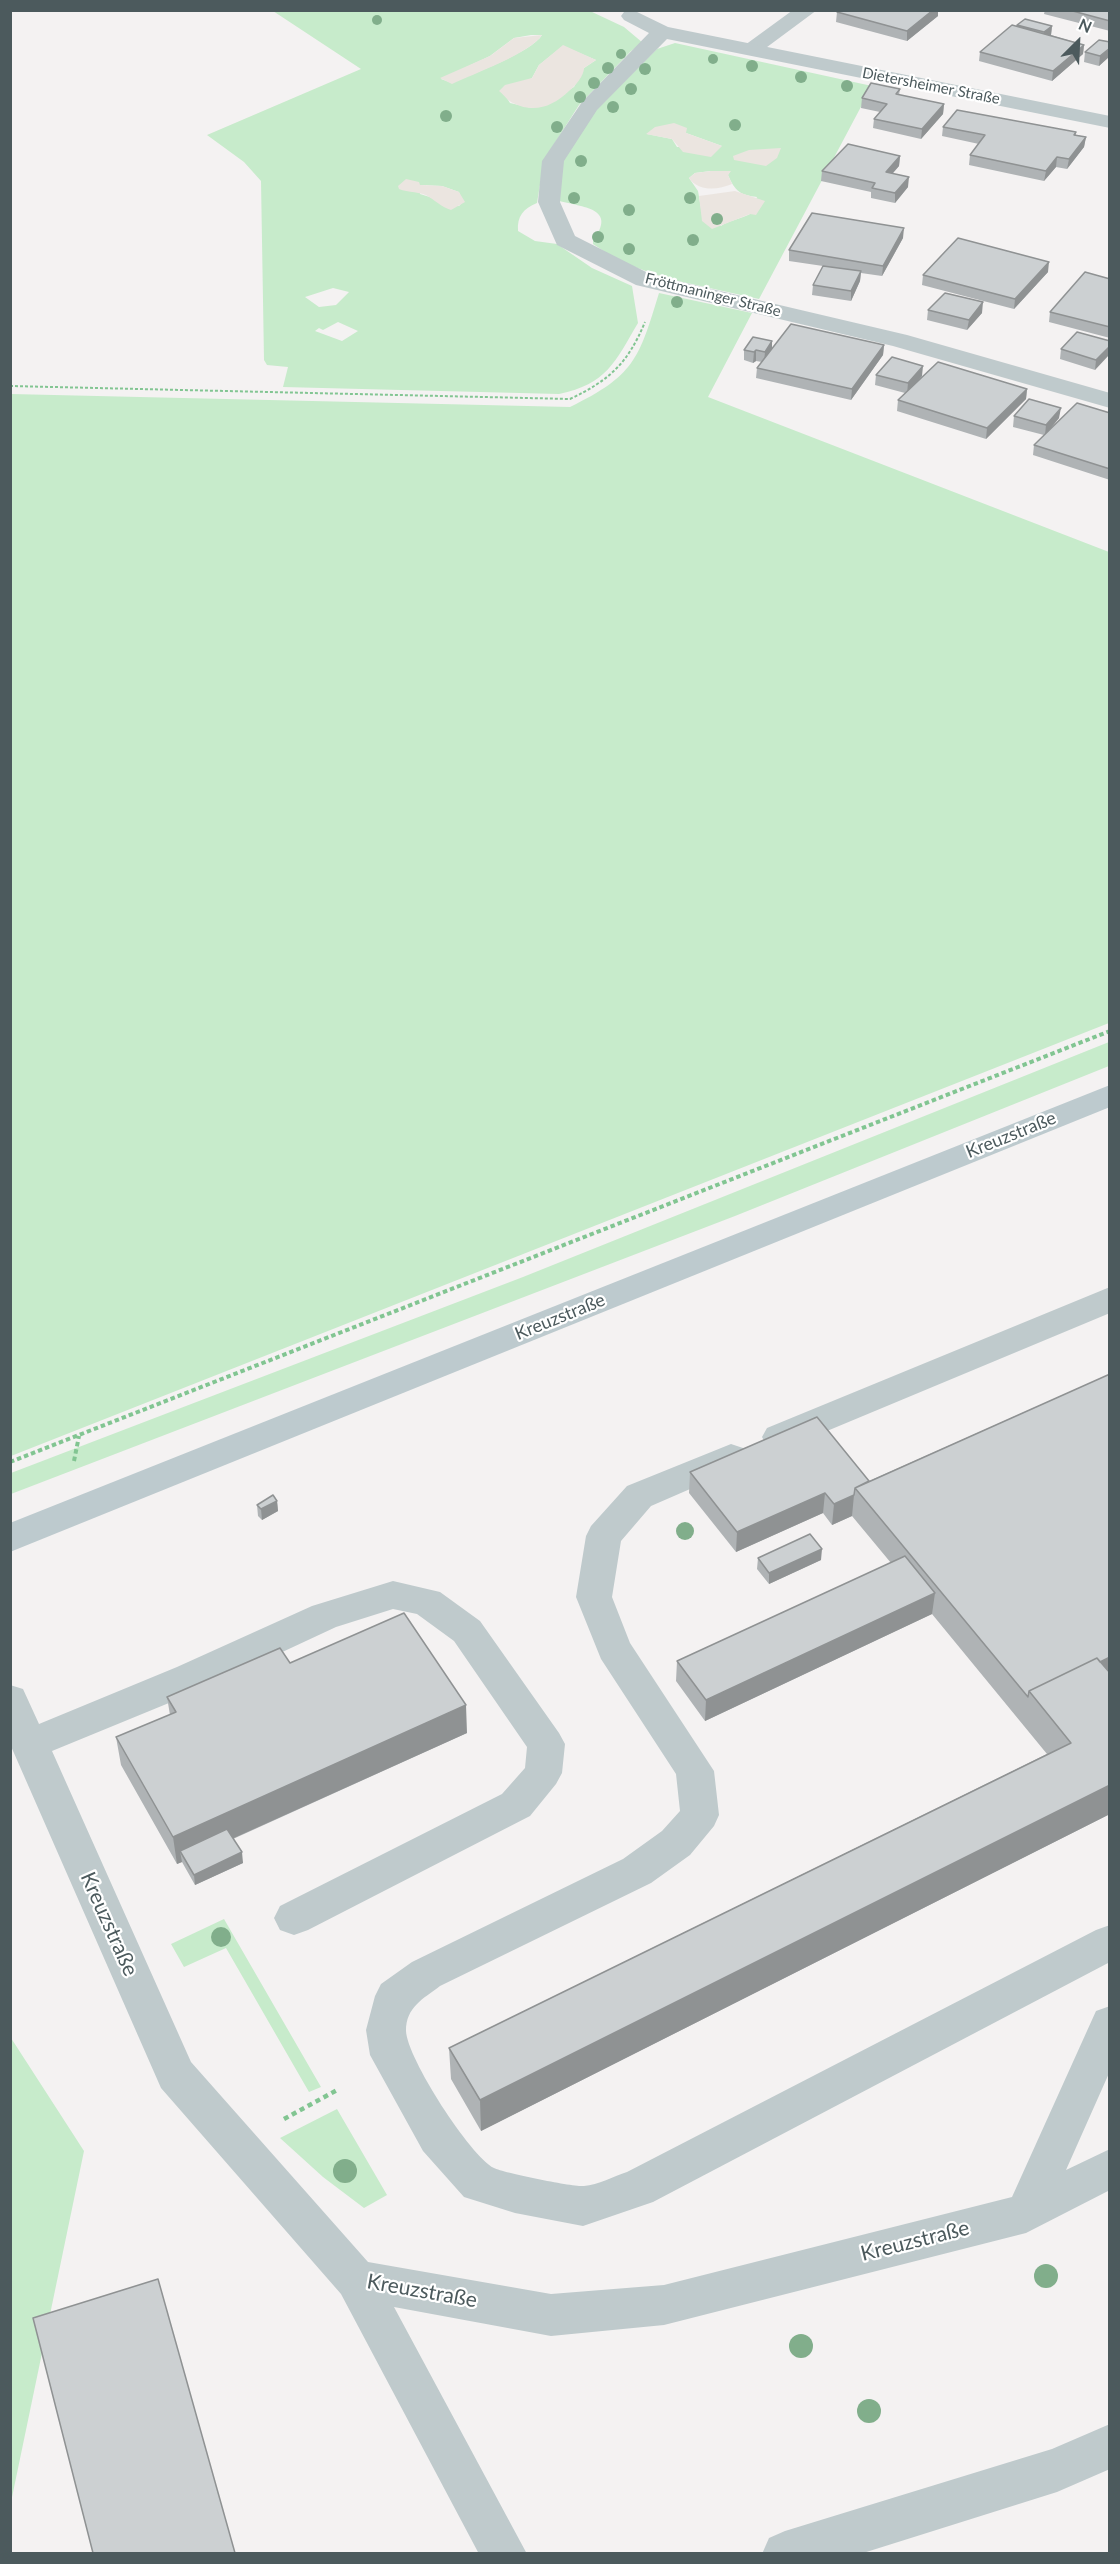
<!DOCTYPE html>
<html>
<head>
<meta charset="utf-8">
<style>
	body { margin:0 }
	#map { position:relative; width:1120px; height:2564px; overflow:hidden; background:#f4f2f2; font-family:Lato,sans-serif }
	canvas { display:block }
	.frame { position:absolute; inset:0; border:12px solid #4c5a5d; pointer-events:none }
	.north { position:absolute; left:1048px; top:12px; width:60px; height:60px; -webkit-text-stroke:4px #fff; paint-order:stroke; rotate:24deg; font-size:16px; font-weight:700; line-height:24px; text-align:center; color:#4c5a5d }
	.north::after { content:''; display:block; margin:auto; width:21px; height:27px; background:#4c5a5d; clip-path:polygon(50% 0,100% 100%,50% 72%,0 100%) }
</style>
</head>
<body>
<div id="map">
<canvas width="1120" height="2564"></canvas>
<div class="frame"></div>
<div class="north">N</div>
</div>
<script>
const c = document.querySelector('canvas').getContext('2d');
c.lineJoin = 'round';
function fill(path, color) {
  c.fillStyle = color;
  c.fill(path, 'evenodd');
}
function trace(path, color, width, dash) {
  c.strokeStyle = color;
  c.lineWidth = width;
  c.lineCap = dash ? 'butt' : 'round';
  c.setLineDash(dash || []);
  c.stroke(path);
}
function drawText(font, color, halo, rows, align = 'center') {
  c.font = font + ' Lato,sans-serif';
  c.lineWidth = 4.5;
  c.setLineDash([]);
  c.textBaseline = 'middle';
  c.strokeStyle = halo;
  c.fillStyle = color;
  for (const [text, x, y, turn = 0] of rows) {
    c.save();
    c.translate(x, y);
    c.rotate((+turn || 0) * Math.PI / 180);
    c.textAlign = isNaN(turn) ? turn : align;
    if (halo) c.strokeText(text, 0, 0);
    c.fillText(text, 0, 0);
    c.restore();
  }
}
const green = new Path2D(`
	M273 11H590L624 27 643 43 631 51 579 105 544 160 537 203C523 209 517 216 518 231L535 241 557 244 592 268 632 286 638 323C615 362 607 384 559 394L283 387 288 367 267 365 264 360 261 181 244 162 207 135 361 69ZM531 35H542C532 52 472 74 452 83L441 79 490 56 514 38ZM563 46 596 60 584 68 574 87 532 108 510 103 505 95 532 78 539 65ZM420 185 442 186 459 192 462 203 459 206 420 194ZM333 288 349 292 336 305 319 307 305 297ZM338 322 358 331 342 341 315 331 319 328 323 330Z
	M675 43 872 86 759 299 669 279 620 262 593 244V240C618 208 582 207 559 201L562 162 596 109 657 49ZM686 133 722 146 677 147 672 139 647 134ZM711 171H730L728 175C735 191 740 195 757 197L750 214C743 218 725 222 721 226L701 208 698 191 689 178 695 173Z
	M659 293 752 313 708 397 1109 552V1023L11 1456V394L570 407C634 376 639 359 659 293Z
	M1109 1042V1066L735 1216 11 1494V1473L523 1277Z
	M224 1919 321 2087 309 2092 226 1948 184 1967 171 1944Z
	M11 2038 84 2151 11 2502Z
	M337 2109 387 2195 364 2208 323 2177 280 2138Z`);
const sand = new Path2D(`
	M542 35C531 53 473 74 452 84L440 78 490 56 514 38Z
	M563 45 596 60 584 68C584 76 575 86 569 91 553 106 535 114 513 103 508 101 504 95 499 91L505 85 532 78 539 65Z
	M674 123 687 128 686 133 722 146 711 157 683 152 672 139 646 134 655 127Z
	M781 148 777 158 766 166 734 160 733 156 749 150Z
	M711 171H731L728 175 732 184C718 190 699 192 689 178L695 173Z
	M406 179 419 182 420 185 442 186 459 192 465 202 451 210C442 207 437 202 429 197 421 191 408 193 399 189L398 186Z
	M735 191 765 201 756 215 750 214 712 229 702 221 699 196Z`);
const pathFar2 = new Path2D(`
	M10 386 570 399C610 380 628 363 645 322`);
const pathFar1 = new Path2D(`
	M74 1461 79 1436
	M10 1462 1110 1031`);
const path = new Path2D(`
	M284 2119 339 2089`);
const service = new Path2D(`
	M793 10H817L759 53 752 55 745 53 742 49 745 45Z
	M1110 1287V1313L791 1446 779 1450 767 1446 762 1437 767 1428Z
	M731 1444 743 1448 748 1457 743 1466 651 1506 621 1541 612 1597 630 1643 714 1771 719 1815 714 1826 690 1855 651 1883 440 1986C423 1999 406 2007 406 2031 407 2058 470 2156 494 2168 504 2173 573 2187 584 2186 598 2185 614 2176 627 2172L1096 1930 1110 1925V1962L653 2202 583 2226 515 2213 464 2197 423 2151 370 2055 366 2030 375 1996 381 1984 412 1962 623 1859 662 1831 680 1811 676 1774 601 1659 576 1597 586 1536 591 1526 627 1486Z
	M393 1581 440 1592 480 1621 559 1733 565 1744 562 1773 556 1784 530 1816 308 1930 294 1935 280 1930 274 1918 280 1906 502 1794 525 1768 527 1747 454 1641 417 1614 393 1609 336 1627 203 1689 52 1751 191 2062 368 2262 551 2294 664 2285 1012 2197 1096 2011 1110 2006V2071L1066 2170 1110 2149V2190L1026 2233 664 2325 551 2336 394 2307 527 2554H479L341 2294 161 2088 10 1744V1685L23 1689 39 1724 177 1667 312 1606Z
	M1110 2424V2469L1057 2492 860 2554H762L769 2538 785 2531 1052 2449Z`);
const minor = new Path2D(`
	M633 10 668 27 1110 116V128L667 39 597 110 564 161 560 202 575 236 652 275 907 335 1110 393V408L893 346 636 285 557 245 538 202 542 161 582 102 649 33 624 20 621 16 624 12Z`);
const secondary = new Path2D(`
	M1110 1085V1107L10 1552V1523Z`);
const trees = [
	[377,20,5],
	[621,54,5],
	[713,59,5],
	[752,66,6],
	[608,68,6],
	[645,69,6],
	[801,77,6],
	[594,83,6],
	[847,86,6],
	[631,89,6],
	[580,97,6],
	[613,107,6],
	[446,116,6],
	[735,125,6],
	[557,127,6],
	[581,161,6],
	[574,198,6],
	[690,198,6],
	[629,210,6],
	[717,219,6],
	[598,237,6],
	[693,240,6],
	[629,249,6],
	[677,302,6],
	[685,1531,9],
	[221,1937,10],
	[345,2171,12],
	[1046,2276,12],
	[801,2346,12],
	[869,2411,12]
];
const wall = new Path2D(`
	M839 10H938V16L907 41 836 22 837 12Z
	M1045 10H1110V31L1044 14Z
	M1017 25 1052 26 1051 35 1084 45 1083 54 1052 81 979 61 980 52 1017 27Z
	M1110 42V56L1099 66 1084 62 1085 52Z
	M900 89 899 95 944 104 943 114 921 139 873 128 874 119 880 112 861 108 862 98Z
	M943 127 1076 132V135L1086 137 1084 147 1067 169 1056 167 1044 181 969 165 970 155 979 144 942 136Z
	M900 156 899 166 893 173 908 187 895 203 871 198V192L821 181 822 171Z
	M903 238 882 276 861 273 860 281 851 301 812 295 813 285 823 266 789 261V250Z
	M1048 272 1014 309 922 285 923 275Z
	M1110 279V338L1049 322 1050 312Z
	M928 310 982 313 967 330 927 320Z
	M772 341V349L884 345 883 355 851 400 756 378 757 368 762 362 756 361 753 363 744 360V350Z
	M1110 341 1095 370 1060 359 1061 349Z
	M876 375 922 376 917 382 1027 389 1026 399 986 439 897 411 898 400 905 393 875 385Z
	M1110 413V480L1033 455 1034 445 1044 435 1013 427 1014 416 1059 418 1049 431Z
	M1110 1374V1814L481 2131 451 2079 449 2048 1047 1754 932 1614 705 1721 676 1681 677 1661 891 1563 852 1516 832 1525 823 1513 736 1552 689 1493 690 1472 869 1481Z
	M277 1501 278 1511 262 1520 258 1516 257 1505Z
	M758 1558 821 1560 769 1584 757 1569Z
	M290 1663 467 1733 233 1839 243 1863 195 1885 182 1862 177 1864 121 1765 116 1737 170 1715 167 1697Z`);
const shadedWall = new Path2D(`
	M933 10H938V16L907 41V31Z
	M1052 26 1051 35 1043 42 1044 32Z
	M1084 45 1083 54 1052 81 1053 71Z
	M1110 48V56L1099 66 1100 56Z
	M944 104 943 114 921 139 922 129Z
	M1086 137 1084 147 1067 169 1069 159Z
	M900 156 899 166 885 182 886 172Z
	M1057 157 1056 167 1044 181 1046 171Z
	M909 177 908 187 895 203V193Z
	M904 228 903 238 882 276 883 266Z
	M1049 262 1048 272 1014 309 1015 299Z
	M861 271 860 281 851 301V291Z
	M983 302 982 313 967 330 969 320Z
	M772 341V352L764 362 765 352Z
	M884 345 883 355 851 400 852 389Z
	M1110 346V354L1095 370 1096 360Z
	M756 350V361L753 363 754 352Z
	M923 366 922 376 907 394 908 383Z
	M1027 389 1026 399 986 439 987 428Z
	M1061 408 1059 418 1045 435 1046 425Z
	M825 1493 823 1513 736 1552 737 1532Z
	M854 1495 852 1516 832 1525 834 1504Z
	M277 1501 278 1511 262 1520 261 1509Z
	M822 1549 821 1560 769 1584V1573Z
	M935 1593 932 1614 705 1721 706 1700Z
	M1110 1657V1682L1032 1695Z
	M466 1705 467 1733 185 1860 180 1851 182 1862 177 1864 173 1837Z
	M1110 1785V1814L481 2131 480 2100Z
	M242 1852 243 1863 195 1885 194 1875Z`);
const building = new Path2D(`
	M839 10H933L907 31 837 12Z
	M1069 10H1110V21Z
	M1025 19 1052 26 1044 32 1017 25Z
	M1012 25 1084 45 1053 71 980 52Z
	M1099 40 1110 42V48L1100 56 1085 52Z
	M871 83 900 89 896 94 944 104 922 129 874 119 887 104 862 98Z
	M957 110 1076 132 1074 135 1086 137 1069 159 1057 157 1046 171 970 155 985 135 943 127Z
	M848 144 900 156 886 172 909 177 895 193 872 188 875 183 822 171Z
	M812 213 904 228 883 266 789 250Z
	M958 238 1049 262 1015 299 923 275Z
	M823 266 861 271 851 291 813 285Z
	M1085 272 1110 279V327L1050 312Z
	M945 293 983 302 969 320 928 310Z
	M791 324 884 345 852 389 757 368Z
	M1077 332 1110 341V346L1096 360 1061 349Z
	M753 337 772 341 765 352 756 350 754 352 744 350Z
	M892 357 923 366 908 383 876 375Z
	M938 362 1027 389 987 428 898 400Z
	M1029 399 1061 408 1046 425 1014 416Z
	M1077 403 1110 413V469L1034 445Z
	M1110 1374V1657L1100 1662 1097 1658 1029 1691 1028 1697 855 1488Z
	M817 1417 869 1481 855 1488 854 1495 834 1504 825 1493 737 1532 690 1472Z
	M273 1495 277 1501 261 1509 257 1505Z
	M810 1534 822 1549 769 1573 758 1558Z
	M905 1556 935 1593 706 1700 677 1661Z
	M404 1613 466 1705 173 1837 116 1737 176 1712 167 1697 280 1648 290 1663Z
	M1097 1658 1110 1673V1785L480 2100 449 2048 1071 1743 1029 1691Z
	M227 1829 242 1852 194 1875 180 1851Z
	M158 2279 235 2553H93L33 2318Z`);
const farStreetnames = [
	["Dietersheimer Straße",931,86,11],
	["Fröttmaninger Straße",713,295,14]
];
const streetNames = [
	["Kreuzstraße",1011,1135,-22],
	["Kreuzstraße",560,1317,-22]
];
const nearStreetnames = [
	["Kreuzstraße",109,1924,66],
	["Kreuzstraße",915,2241,-14],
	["Kreuzstraße",422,2291,10]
];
fill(green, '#c7ebcb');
fill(sand, '#ebe5e0');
trace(pathFar2, '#82c592', 2, [3, 2]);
trace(pathFar1, '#82c592', 4, [4.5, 3]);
trace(path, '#82c592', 4.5, [5, 4]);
fill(service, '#bfcacc');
fill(minor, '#bfcacc');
fill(secondary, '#bdcace');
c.fillStyle = '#81ae8b';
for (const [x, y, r] of trees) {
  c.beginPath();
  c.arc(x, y, r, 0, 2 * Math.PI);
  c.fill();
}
fill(wall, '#afb3b5');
fill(shadedWall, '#8f9293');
fill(building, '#ccd0d2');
trace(building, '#8f9293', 1.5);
drawText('15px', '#4c5a5d', '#fff', farStreetnames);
drawText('18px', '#4c5a5d', '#fff', streetNames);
drawText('21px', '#4c5a5d', '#fff', nearStreetnames);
</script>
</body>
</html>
